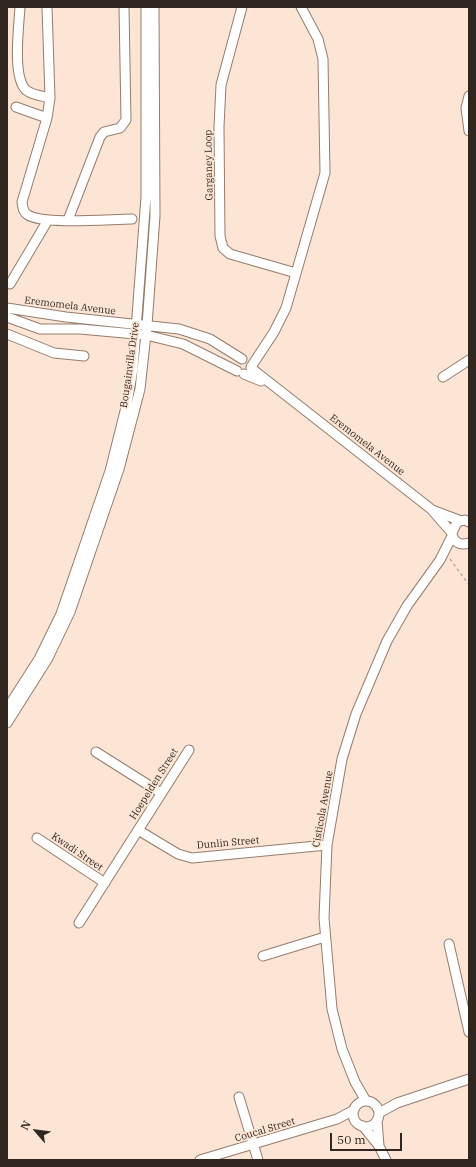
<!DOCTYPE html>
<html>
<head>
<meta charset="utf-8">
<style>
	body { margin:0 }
	#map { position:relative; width:476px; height:1167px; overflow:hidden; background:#fce5d5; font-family:"IBM Plex Serif",serif }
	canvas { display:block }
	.frame { position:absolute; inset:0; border:8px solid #322720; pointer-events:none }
	.north { position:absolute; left:16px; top:1111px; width:40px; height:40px; -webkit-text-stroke:3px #fce5d5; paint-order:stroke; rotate:298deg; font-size:11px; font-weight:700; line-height:16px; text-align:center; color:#322720 }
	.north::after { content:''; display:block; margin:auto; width:14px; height:18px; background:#322720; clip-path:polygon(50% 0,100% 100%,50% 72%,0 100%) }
	.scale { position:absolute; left:330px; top:1133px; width:72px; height:18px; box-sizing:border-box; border:2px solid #322720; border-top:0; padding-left:5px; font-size:12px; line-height:14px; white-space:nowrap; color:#322720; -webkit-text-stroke:3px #fce5d5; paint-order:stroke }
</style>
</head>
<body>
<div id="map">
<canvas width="476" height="1167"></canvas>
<div class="frame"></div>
<div class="north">N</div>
<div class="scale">50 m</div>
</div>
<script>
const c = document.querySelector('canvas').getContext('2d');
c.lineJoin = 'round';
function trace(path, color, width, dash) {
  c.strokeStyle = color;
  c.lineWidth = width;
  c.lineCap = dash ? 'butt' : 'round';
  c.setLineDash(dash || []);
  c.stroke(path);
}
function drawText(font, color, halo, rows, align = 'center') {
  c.font = font + ' "IBM Plex Serif",serif';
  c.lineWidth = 3.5;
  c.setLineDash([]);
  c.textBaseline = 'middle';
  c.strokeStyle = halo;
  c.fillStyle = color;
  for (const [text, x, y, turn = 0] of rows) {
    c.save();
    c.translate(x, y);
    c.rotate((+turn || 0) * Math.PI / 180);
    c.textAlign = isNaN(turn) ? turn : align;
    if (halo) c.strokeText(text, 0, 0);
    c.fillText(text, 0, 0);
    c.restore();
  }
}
const path = new Path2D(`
	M450 559 469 585`);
const minor = new Path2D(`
	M20 7C19 26 12 77 26 90 32 95 42 96 50 98
	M47 7 50 98 47 118 22 202C23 208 23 212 28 215 44 225 111 219 132 219
	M242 7 221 85 219 127 220 236 223 248 230 254 296 273
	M469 96 466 108 469 131
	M16 107 47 118
	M68 220 100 137 104 132 120 128 126 120 124 7
	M10 284 48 220
	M7 308 66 317 179 329 210 339 242 359
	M7 317 40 329H80L146 335 183 344 237 371
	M7 334 54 353 84 356
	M251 367 274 332 286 308 325 173 323 59 318 39 301 7
	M251 368 431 509 452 533
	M244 374 261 381
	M443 377 469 360
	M432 510 461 521
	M469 522 465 520 457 522 452 533C453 542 460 546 469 543
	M7 709 39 659 61 614 110 471 127 403 133 369 146 197V7
	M7 723 48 658 70 612 119 469 140 389 147 325 155 216 154 7
	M96 752 161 793
	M138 830 178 854 192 858 327 845
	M37 838 105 883
	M79 923 189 750
	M449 944 469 1032
	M263 956 325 937
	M239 1097 258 1160
	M366 1101 355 1082 342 1049 332 1009 324 918 327 845 342 759 356 714 387 641 407 606 440 560 452 536
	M353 1114a13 13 0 1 1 26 0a13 13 0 1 1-26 0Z
	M379 1113 397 1103 469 1079
	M377 1120 379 1146
	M363 1126 379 1146 386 1160
	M200 1160 337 1119 354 1110`);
const streetNames = [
	["Garganey Loop",209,165,-91],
	["Eremomela Avenue",70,306,7],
	["Bougainvilla Drive",130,365,-82],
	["Eremomela Avenue",367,445,38],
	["Hoepelden Street",154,784,-58],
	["Cisticola Avenue",323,809,-80],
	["Dunlin Street",228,843,-5],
	["Kwadi Street",77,852,34],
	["Coucal Street",265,1130,-17]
];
trace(minor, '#967c6b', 11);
trace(path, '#beab9e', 1.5, [3, 3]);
trace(minor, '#fff', 9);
drawText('10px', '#322720', '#fce5d5', streetNames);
</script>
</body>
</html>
